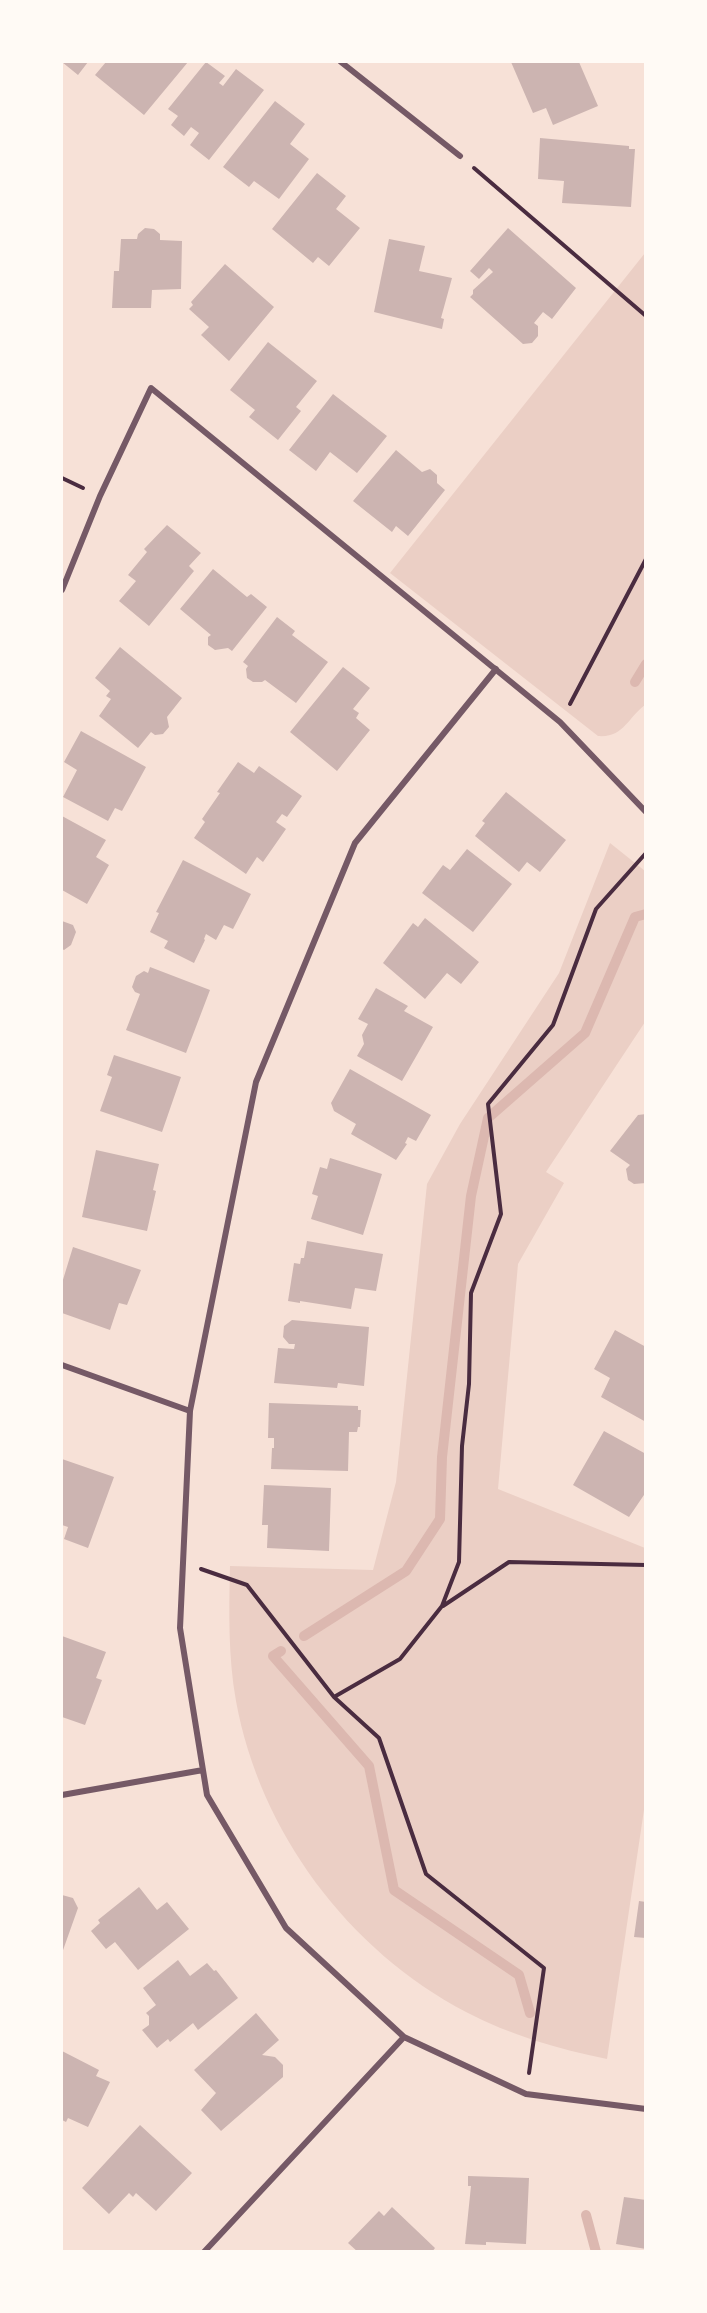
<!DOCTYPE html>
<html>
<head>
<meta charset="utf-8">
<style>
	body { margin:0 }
	#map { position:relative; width:707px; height:2313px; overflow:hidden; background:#f7e1d7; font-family:"Noto Sans",sans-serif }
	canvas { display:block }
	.frame { position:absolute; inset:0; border:63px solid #fffaf5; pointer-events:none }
</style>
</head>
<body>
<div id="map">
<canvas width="707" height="2313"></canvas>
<div class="frame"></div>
</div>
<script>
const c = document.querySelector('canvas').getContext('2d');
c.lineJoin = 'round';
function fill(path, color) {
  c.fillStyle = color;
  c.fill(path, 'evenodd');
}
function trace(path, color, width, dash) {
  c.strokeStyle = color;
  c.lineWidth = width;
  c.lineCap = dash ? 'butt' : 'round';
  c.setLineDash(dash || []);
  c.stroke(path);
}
const green = new Path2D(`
	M645 253V705C628 717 624 738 598 736L390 573Z
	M610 843 645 871V1022L546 1172 564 1183 518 1264 498 1489 645 1548V1803L607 2059C558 2049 510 2035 466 2012 348 1950 260 1832 236 1701 228 1656 229 1611 230 1566L373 1570 396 1482 427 1184 460 1124 559 973Z`);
const stream = new Path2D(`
	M635 682 646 664
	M304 1636 406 1571 440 1519 442 1457 471 1196 488 1118 585 1033 635 917 646 914
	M281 1651 273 1656 369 1766 394 1890 519 1975 530 2013
	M586 2215 596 2252`);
const building = new Path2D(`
	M62 62H88L78 75Z
	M106 62H188L144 115 95 75Z
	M206 62 225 76 219 83 223 86 236 69 264 90 209 160 190 145 199 133 191 127 184 136 171 125 178 116 168 109Z
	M511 62H579L598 106 553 125 546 108 533 113Z
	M275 101 305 124 290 144 309 159 279 199 254 181 249 187 223 167Z
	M540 138 629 146V149H635L631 207 562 203 564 181 538 179Z
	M317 173 346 196 336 209 360 228 329 266 318 257 313 263 272 229Z
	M145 228 154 229 160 234V240L182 241 181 289 152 290 151 308H112L114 271H119L121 239H137L138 234Z
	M508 228 576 288 552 319 543 312 534 323 538 326V336L532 343 523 344 470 297 473 294V290L493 272 489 268 479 279 470 271Z
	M389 239 425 246 419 271 452 278 441 318 444 319 442 329 374 312Z
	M225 264 274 307 229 361 201 335 209 327 189 309 193 305 191 302Z
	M268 342 317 381 296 407 301 411 278 440 249 417 255 410 230 390Z
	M333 394 387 436 357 473 330 452 316 471 289 450Z
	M396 450 422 472 430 469 437 475V483L445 490 408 536 396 526 392 532 353 501Z
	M167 525 201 553 189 566 194 571 149 626 119 601 136 581 128 575 147 552 144 549Z
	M213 569 247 597 251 594 267 607 232 651 228 648 215 650 208 645V637L211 635 180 609Z
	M277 617 295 631 292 635 328 662 296 703 265 680 262 682H253L247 678 246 669 248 666 243 662Z
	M120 647 182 698 167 717 169 727 163 734 155 735 151 732 138 748 99 716 111 699 106 696 110 691 95 678Z
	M343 667 370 688 353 709 359 713 356 718 370 730 337 771 290 732Z
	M81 731 146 767 122 811 115 808 108 821 63 797 77 770 64 762Z
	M238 762 254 773 259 766 302 796 287 817 282 814 276 822 286 829 263 862 257 857 246 874 194 838 205 822 202 819 220 793 217 792Z
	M506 792 566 840 540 872 527 862 519 872 475 836 485 823 482 821Z
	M62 816 106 840 96 857 109 865 87 904 62 890Z
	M467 849 512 884 473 932 422 893 443 865 450 870Z
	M183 860 251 894 233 929 224 925 216 940 206 934 204 939 205 940 194 963 164 948 168 941 150 932 159 913 156 912Z
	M425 918 479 962 461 984 447 973 425 999 383 963 413 923 418 927Z
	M62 921 73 925 76 932 71 945 64 950 62 949Z
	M150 967 210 990 186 1053 126 1030 140 994 135 992 132 987 136 976 144 971 148 973Z
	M376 988 408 1006 404 1011 433 1027 402 1081 357 1056 364 1044 362 1035 368 1024 358 1019Z
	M114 1055 181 1077 162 1132 100 1111 112 1077 107 1075Z
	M350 1069 431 1115 416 1141 408 1137 405 1143 407 1144 396 1160 351 1134 356 1124 334 1111 331 1103Z
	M646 1114V1183L634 1184 628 1180 626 1169 630 1165 610 1151 638 1115Z
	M96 1150 159 1164 153 1190 156 1191 147 1231 82 1217Z
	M330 1158 382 1174 363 1235 311 1219 318 1196 312 1194 320 1167 327 1169Z
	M307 1241 383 1254 376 1291 355 1288 351 1309 300 1301V1303L288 1301 294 1263 300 1264 301 1258H304Z
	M73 1247 141 1270 127 1305 119 1303 110 1330 62 1313V1283Z
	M292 1320 369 1327 364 1386 338 1383 337 1388 274 1383 278 1348 294 1349 295 1344H289L283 1337 284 1326Z
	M615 1330 646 1347V1422L601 1397 610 1378 594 1369Z
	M269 1403 358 1406V1410H361L360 1427H358L357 1432H349L348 1471 271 1469 272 1448H274V1438H268Z
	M604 1431 646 1454V1492L629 1517 573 1485Z
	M62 1459 114 1477 88 1548 64 1539 68 1527 62 1525Z
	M264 1485 331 1488 329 1551 267 1548 268 1525H262Z
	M62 1636 106 1652 96 1678 102 1680 85 1725 62 1717Z
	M139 1887 157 1910 167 1902 189 1929 138 1970 115 1942 106 1949 91 1931 100 1923 98 1920Z
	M62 1895 73 1898 78 1908 62 1953Z
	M639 1901 646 1902V1938L634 1937Z
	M178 1960 190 1976 207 1963 214 1971 216 1970 238 1998 198 2030 193 2023 170 2042 168 2039 157 2048 142 2030 149 2025V2016L146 2013 156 2005 143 1988Z
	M256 2013 279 2040 262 2055 275 2057 283 2065V2077L221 2131 201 2110 216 2093 194 2070Z
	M62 2051 99 2070 96 2076 110 2082 88 2127 68 2118 66 2122 62 2120Z
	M140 2125 192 2173 156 2211 136 2193 133 2197 129 2193 109 2214 82 2188Z
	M468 2176 529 2178 526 2244 486 2242V2245L465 2244 471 2186H468Z
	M624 2197 646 2200V2249L616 2244Z
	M392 2207 435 2248 432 2252H358L348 2243 379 2211 384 2216Z`);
const path = new Path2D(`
	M474 168 646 316
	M62 478 83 488
	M570 704 646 559
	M201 1569 247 1585 334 1697 379 1738 426 1874 544 1968 529 2073
	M443 1606 509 1562 646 1565
	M334 1697 400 1659 442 1606 459 1562 462 1446 469 1384 471 1293 501 1214 488 1104 553 1025 596 909 646 853`);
const minor = new Path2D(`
	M341 62 460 156
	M62 590 100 496 151 388 560 722 646 812
	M496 669 355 843 256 1082 190 1411 180 1628 207 1795 286 1928 404 2037 526 2094 646 2109
	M62 1365 190 1411
	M62 1795 203 1770
	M204 2252 404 2037`);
fill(green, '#ebcfc5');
trace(stream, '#dcb8b0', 10);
fill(building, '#ccb4b1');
trace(path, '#4a2c40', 4);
trace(minor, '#755966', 6);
</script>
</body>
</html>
